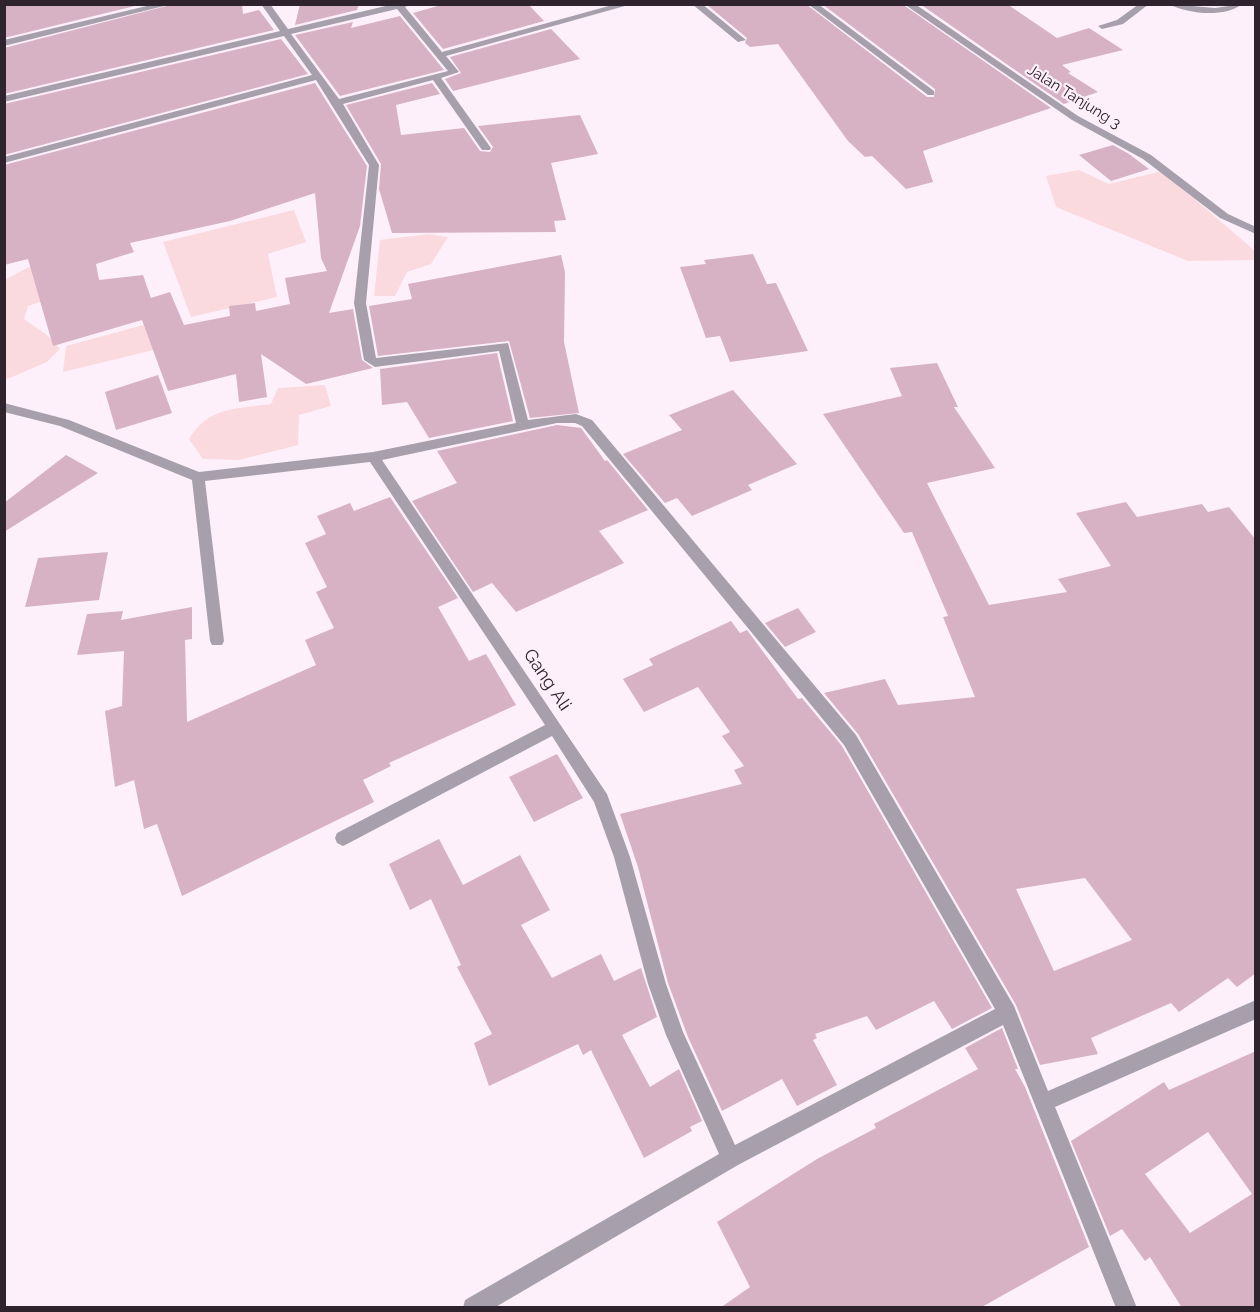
<!DOCTYPE html>
<html>
<head>
<meta charset="utf-8">
<style>
	body { margin:0 }
	#map { position:relative; width:1260px; height:1312px; overflow:hidden; background:#fdf0fb; font-family:Raleway,sans-serif }
	canvas { display:block }
	.frame { position:absolute; inset:0; border:6px solid #2f232d; pointer-events:none }
</style>
</head>
<body>
<div id="map">
<canvas width="1260" height="1312"></canvas>
<div class="frame"></div>
</div>
<script>
const c = document.querySelector('canvas').getContext('2d');
c.lineJoin = 'round';
function fill(path, color) {
  c.fillStyle = color;
  c.fill(path, 'evenodd');
}
function drawText(font, color, halo, rows, align = 'center') {
  c.font = font + ' Raleway,sans-serif';
  c.lineWidth = 4.5;
  c.setLineDash([]);
  c.textBaseline = 'middle';
  c.strokeStyle = halo;
  c.fillStyle = color;
  for (const [text, x, y, turn = 0] of rows) {
    c.save();
    c.translate(x, y);
    c.rotate((+turn || 0) * Math.PI / 180);
    c.textAlign = isNaN(turn) ? turn : align;
    if (halo) c.strokeText(text, 0, 0);
    c.fillText(text, 0, 0);
    c.restore();
  }
}
const green = new Path2D(`
	M1079 170 1109 184 1162 171 1255 251V260L1188 261 1056 207 1046 176Z
	M294 210 306 242 268 254 277 297 191 317 163 242Z
	M429 234 448 237 431 264 407 272 395 296H374L380 240Z
	M74 253 87 261 101 282 28 306 24 319 47 335 60 349 47 362 5 380V280L27 268Z
	M162 320 174 345 63 372 66 346Z
	M325 385 331 406 299 415 298 445 239 460 203 459 189 439C209 406 237 409 271 404L278 388Z`);
const building = new Path2D(`
	M4 4H143L4 38Z
	M174 4H242L243 14 259 10 274 30 4 94V48Z
	M300 4H359L357 10 295 25Z
	M445 4H528L544 21 443 49 413 13Z
	M706 4H806L927 97H934L935 89 822 4H902L1051 108 923 151 933 182 906 189 872 156 865 157 848 141 778 44 750 47 745 43 747 38Z
	M920 4H1007L1057 38 1089 28 1123 50 1062 65 1071 72 1068 73 1098 92 1064 104Z
	M400 16 444 70 340 96 295 35 353 22 351 28Z
	M551 29 580 59 453 91 445 79 461 73 450 57Z
	M281 39 308 74 4 155V104Z
	M315 83 367 166 360 226 329 313 353 309 362 360 373 368 306 384 261 354 267 397 239 402 236 374 168 391 142 320 53 346 28 259 4 265V165ZM315 193 321 258 327 271 285 278 290 304 256 311 255 303 229 306 230 316 184 325 170 292 151 298 143 275 99 280 96 264 134 252 130 243 230 221Z
	M432 83 440 94 396 105 401 135 464 128 480 151 490 152 493 147 478 126 580 115 598 154 551 163 566 220 554 221 556 232 392 233 379 189 381 164 346 105Z
	M1113 145 1129 154 1149 169 1111 181 1079 155Z
	M753 254 767 284 776 283 808 351 730 362 720 336 706 338 680 267 706 264 704 260Z
	M561 255 565 272 564 342 579 413 530 418 509 341 378 356 369 306 412 299 408 284Z
	M497 353 513 421 429 438 407 402 382 405 380 369Z
	M937 363 958 407H954L995 468 927 483 989 605 1067 592 1058 579 1111 566 1076 513 1126 502 1137 517 1202 504 1208 512 1229 507 1256 540V973L1237 987 1228 978 1179 1012 1171 1003 1091 1038 1098 1054 1040 1065 1016 1005 858 734 824 693 885 679 898 705 975 697 943 617 948 616 912 532 904 533 823 414 902 396 890 368ZM1085 878 1132 940 1054 971 1016 889Z
	M158 375 172 413 116 430 105 392Z
	M733 390 797 464 748 485 752 490 692 516 677 498 665 503 623 454 682 430 669 415Z
	M557 425 581 428 605 461 607 460 648 510 599 531 624 563 516 612 492 583 473 592 412 501 457 483 437 451Z
	M66 455 98 473 4 532V503Z
	M390 497 458 598 438 607 469 661 486 654 516 705 389 763 391 766 363 780 374 802 182 896 157 824 144 829 134 780 115 787 105 711 122 706 124 651 77 655 87 614 123 611 121 620 192 607V639L185 640 187 722 316 665 305 640 334 628 316 592 327 587 305 543 326 534 317 516 350 503 354 511Z
	M108 552 99 600 25 607 38 558Z
	M798 608 816 632 785 647 765 623Z
	M731 621 740 633 747 630 798 699 802 698 842 746 992 1008 952 1029 934 1001 876 1030 867 1016 815 1034 817 1038 813 1040 837 1085 797 1106 782 1079 722 1111 688 1037 668 983 638 867 620 814 742 784 734 770 744 766 722 736 730 732 698 687 644 712 623 679 653 665 649 659Z
	M557 754 583 798 534 822 509 777Z
	M439 839 463 885 520 855 550 910 521 925 552 978 601 954 614 981 641 968 657 1017 622 1035 650 1087 679 1069 702 1121 690 1127 692 1131 644 1158 591 1050 583 1055 578 1044 489 1086 474 1043 492 1034 457 967 461 965 431 899 410 910 389 864Z
	M1002 1028 1018 1069H1015L1025 1087 1089 1247 980 1308H720L750 1287 717 1222 817 1159 876 1128 874 1124 978 1069 965 1048Z
	M1256 1051V1308H1182L1150 1257 1145 1261 1122 1229 1110 1236 1071 1141 1164 1082 1169 1090ZM1208 1132 1252 1194 1190 1233 1145 1174Z`);
const street = new Path2D(`
	M155 4H172L4 46V40Z
	M261 4H270L288 29 394 4H411L405 7 442 52 616 4H632L446 56 459 72 441 78 491 148 490 150H482L433 80 343 104 379 165 366 303 376 358 508 343 528 420 576 414 592 420 856 735 1014 1006 1048 1091 1256 1000V1019L1055 1107 1137 1308H1116L1003 1025 738 1165 494 1308H463L465 1300 719 1154 666 1035 648 984 614 857 594 802 552 736 349 843 343 846 337 843 335 838 337 833 545 725 370 462 205 481 224 641 222 645H212L210 641 192 480 60 426 4 412V403L69 420 199 472 373 452 516 423 499 351 375 367 364 360 354 303 369 165 316 80 4 163V157L312 75 284 36 4 102V96L280 31ZM397 9 448 71 339 99 291 34ZM557 423H575L582 426 844 745 995 1009 735 1145 683 1032 666 984 630 857 607 794 382 460Z
	M692 4H702L746 40 738 42Z
	M808 4H818L934 91V95H928Z
	M904 4H915L1078 116 1151 155 1228 214 1256 227V234L1220 218 1143 159 1072 120Z
	M1139 4H1149L1123 24 1102 29 1098 26 1117 20Z
	M1169 4 1215 8 1242 4C1225 18 1187 14 1169 4Z`);
const farStreetnames = [
	["Jalan Tanjung 3",1074,97,32]
];
const streetNames = [
	["Gang Ali",547,680,56]
];
fill(green, '#fbdadf');
fill(building, '#d7b2c4');
fill(street, '#a7a0ac');
drawText('15px', '#2f232d', '#fdf0fb', farStreetnames);
drawText('18px', '#2f232d', '#fdf0fb', streetNames);
</script>
</body>
</html>
